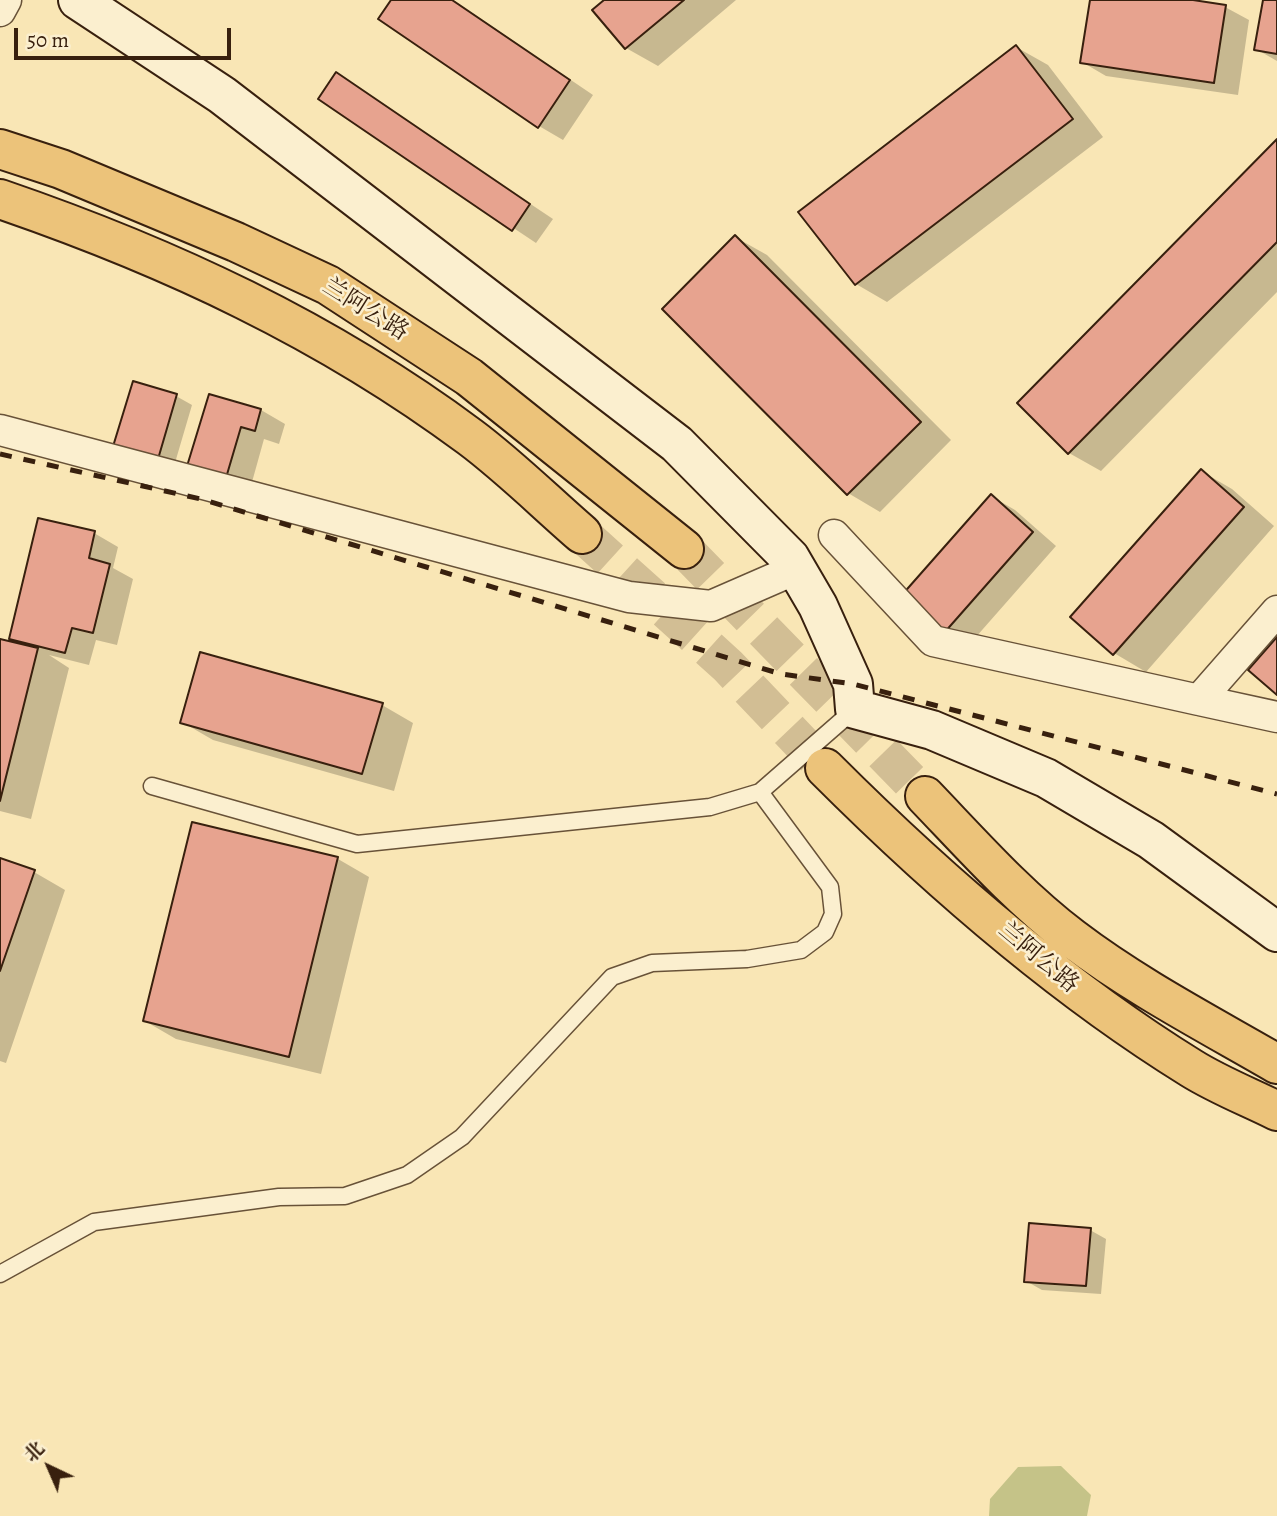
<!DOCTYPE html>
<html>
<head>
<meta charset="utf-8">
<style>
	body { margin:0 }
	#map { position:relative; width:1277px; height:1516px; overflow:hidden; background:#f9e6b5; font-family:Alegreya,"Noto Serif SC",serif }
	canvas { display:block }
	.north { position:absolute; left:14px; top:1432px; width:70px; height:70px; -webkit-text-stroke:5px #fbefcf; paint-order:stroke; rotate:316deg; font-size:19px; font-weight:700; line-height:28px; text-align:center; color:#38200e }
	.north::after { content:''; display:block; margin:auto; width:24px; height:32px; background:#38200e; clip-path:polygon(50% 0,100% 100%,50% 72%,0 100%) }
	.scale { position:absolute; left:14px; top:28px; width:217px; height:32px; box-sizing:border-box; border:4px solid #38200e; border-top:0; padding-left:9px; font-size:21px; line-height:24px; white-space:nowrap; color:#38200e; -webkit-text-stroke:5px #fbefcf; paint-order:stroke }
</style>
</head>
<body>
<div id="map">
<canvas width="1277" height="1516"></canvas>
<div class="north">北</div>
<div class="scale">50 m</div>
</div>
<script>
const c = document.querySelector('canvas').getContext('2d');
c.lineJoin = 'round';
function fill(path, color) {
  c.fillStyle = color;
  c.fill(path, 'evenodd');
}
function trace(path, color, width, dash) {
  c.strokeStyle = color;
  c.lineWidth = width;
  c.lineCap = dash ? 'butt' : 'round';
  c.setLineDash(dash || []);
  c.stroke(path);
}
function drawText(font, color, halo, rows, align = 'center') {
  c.font = font + ' Alegreya,"Noto Serif SC",serif';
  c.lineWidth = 5;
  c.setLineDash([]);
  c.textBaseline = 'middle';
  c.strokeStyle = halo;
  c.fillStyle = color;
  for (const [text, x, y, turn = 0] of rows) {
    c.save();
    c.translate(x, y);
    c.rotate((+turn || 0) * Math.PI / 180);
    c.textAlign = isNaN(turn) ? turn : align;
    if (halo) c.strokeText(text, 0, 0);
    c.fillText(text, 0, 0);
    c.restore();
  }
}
const green = new Path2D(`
	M1061 1466 1091 1495 1087 1516H989L990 1499 1018 1467Z`);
const shadow = new Path2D(`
	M393 0H453L593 95 563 140 539 126Z
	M607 0H736L658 66 626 48Z
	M1092 0H1181L1225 7 1249 20 1238 95 1106 76 1082 62Z
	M1265 0H1277V61L1256 49Z
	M1016 47 1048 65 1103 137 887 302 856 284Z
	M337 75 553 219 536 243 320 99Z
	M1277 141V292L1101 471 1069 453 1019 403Z
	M735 237 767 255 951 440 880 512 848 493Z
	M176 396 192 405 172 473 129 461Z
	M210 396 261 410 285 424 279 444 264 439 247 500 210 489Z
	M1201 471 1232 489 1274 526 1146 672 1114 653Z
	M991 496 1015 510 1056 546 968 646 903 596Z
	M94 533 118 547 113 568 133 579 117 645 96 640 89 665 49 655 69 668 31 819 0 811V641L23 645 11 638Z
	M382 705 413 723 394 791 213 740 182 722Z
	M193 824 338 859 369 877 321 1074 176 1039 145 1021Z
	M0 860 34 872 65 890 6 1063 0 1061Z
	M1090 1230 1106 1239 1101 1294 1042 1290 1026 1281Z`);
const building = new Path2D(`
	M391 0H452L570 80 538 128 378 19Z
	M604 0H684L625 49 592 10Z
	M1090 0H1193L1226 5 1214 83 1080 63Z
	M1263 0H1277V54L1254 50Z
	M1016 45 1073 119 855 285 798 212Z
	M336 72 530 204 512 231 318 99Z
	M1277 139V242L1068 454 1017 403Z
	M735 235 921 422 847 495 662 309Z
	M133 381 177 394 156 466 111 453Z
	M209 394 261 409 255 431 241 427 223 488 184 476Z
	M1201 469 1244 507 1113 655 1070 617Z
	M991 494 1033 532 944 633 901 596Z
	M38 518 95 531 89 558 110 564 93 633 72 628 65 653 9 639Z
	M1277 637V695L1248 670Z
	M0 639 38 648 0 801Z
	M200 652 383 703 362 774 180 723Z
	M192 822 338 857 289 1057 143 1021Z
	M0 858 35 870 0 971Z
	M1029 1223 1091 1228 1086 1286 1024 1282Z`);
const highwayTunnel = new Path2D(`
	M582 534 728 666 825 768
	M684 549 925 796`);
const lane = new Path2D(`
	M152 786 357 844 710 807 760 792 855 709
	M0 1274 94 1222 279 1197 345 1196 407 1175 462 1137 612 977 652 963 747 959 801 950 825 932 833 914 830 887 760 792`);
const street = new Path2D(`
	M0 11 6 0
	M0 430 629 597 711 606 796 569
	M834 535 933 641 1199 700 1277 611
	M1199 700 1277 717`);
const secondary = new Path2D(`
	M78 0 222 95 677 444 790 558 818 606 853 684 855 709 932 730 1046 778 1151 840 1277 932`);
const highway = new Path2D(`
	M0 149 61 169 236 242 328 285 469 377 684 549
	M0 199C169 257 326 330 470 437 509 466 545 502 582 534
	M825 768C936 879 1057 985 1191 1068 1218 1085 1249 1097 1277 1111
	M925 796C972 845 1018 897 1072 938 1135 986 1208 1024 1277 1064`);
const rail = new Path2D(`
	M0 454 201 499 781 674 853 684 1277 794`);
const streetNames = [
	["兰阿公路",365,310,32],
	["兰阿公路",1038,958,40]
];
fill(green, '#c5c388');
fill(shadow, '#0003');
fill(building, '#e7a38f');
trace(building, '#38200e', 2);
trace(highwayTunnel, '#d2be94', 38, [38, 19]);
trace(lane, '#685238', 19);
trace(street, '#685238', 33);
trace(secondary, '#38200e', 42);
trace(highway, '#38200e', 42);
trace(lane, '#fbefcf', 16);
trace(street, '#fbefcf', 30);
trace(secondary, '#fbefcf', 38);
trace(highway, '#ecc37a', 38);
trace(rail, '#38200e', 5, [12, 12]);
drawText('24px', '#38200e', '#fbefcf', streetNames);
</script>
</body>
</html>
